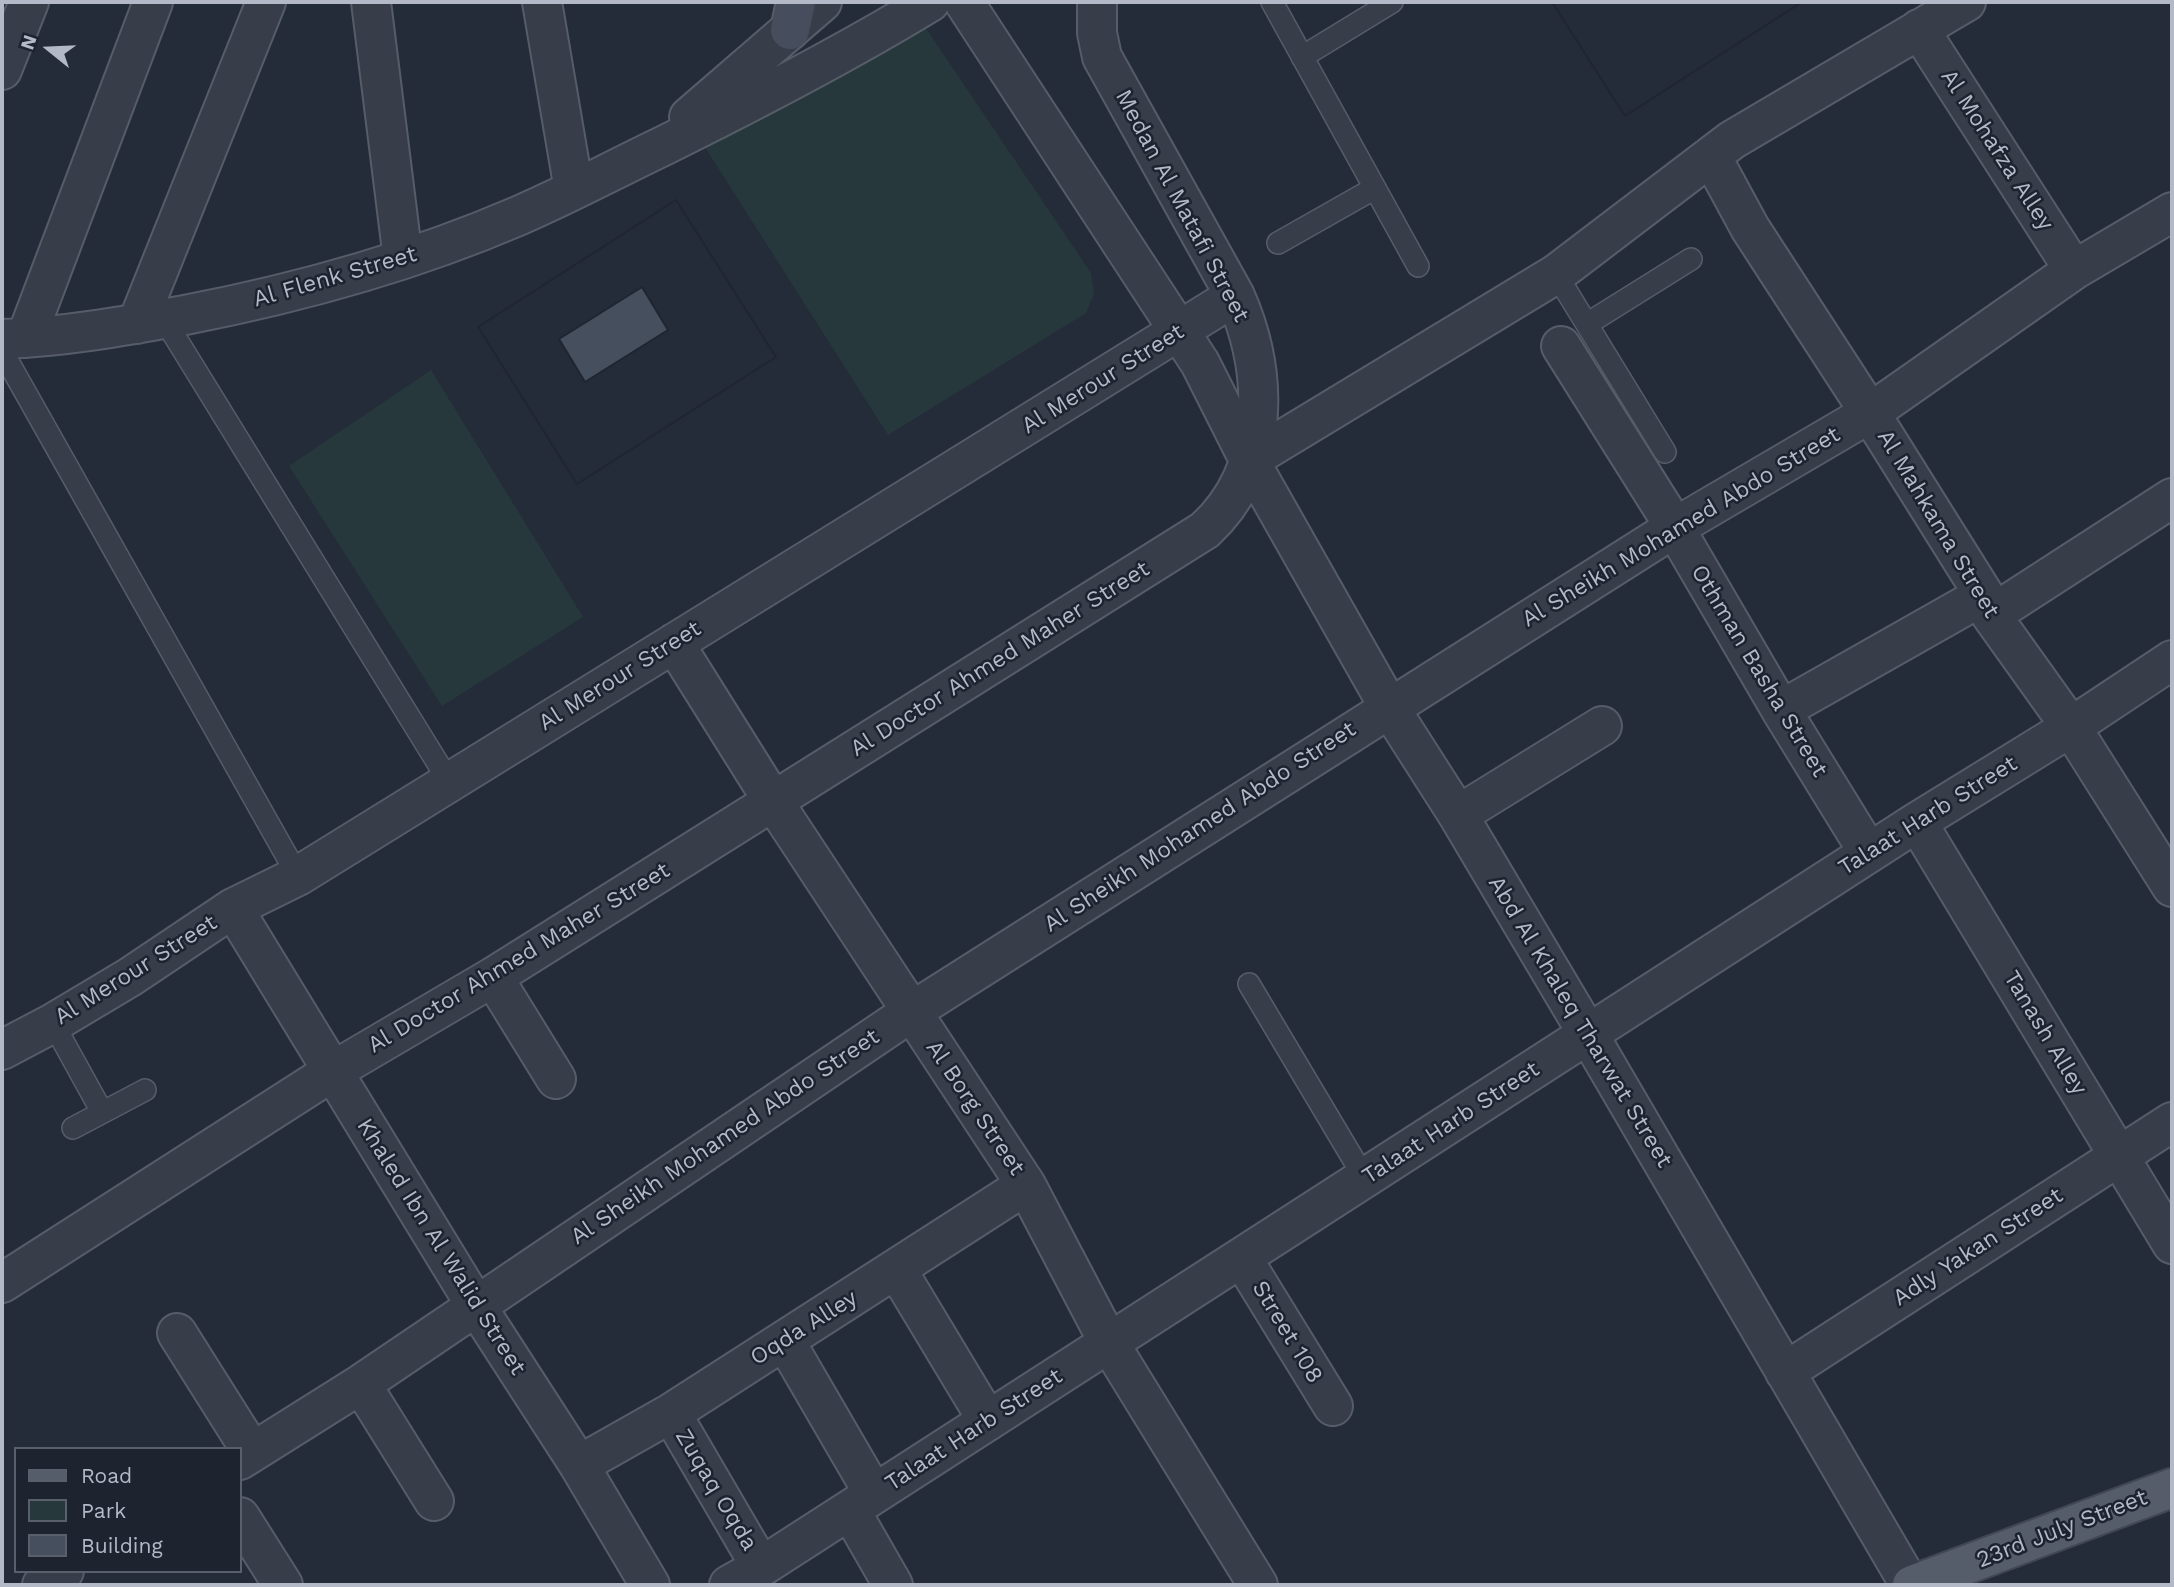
<!DOCTYPE html>
<html>
<head>
<meta charset="utf-8">
<style>
	body { margin:0 }
	#map { position:relative; width:2174px; height:1587px; overflow:hidden; background:#242c3a; font-family:"Work Sans",sans-serif }
	canvas { display:block }
	.frame { position:absolute; inset:0; border:4px solid #b3b9c6; pointer-events:none }
	.legend { position:absolute; left:14px; top:1447px; width:228px; height:126px; box-sizing:border-box; background:#1d232f; border:2px solid #595f6b; margin:0; padding:9px 12px; list-style:none; font-size:21px; color:#b3b9c6 }
	.legend li { display:flex; align-items:center; gap:14px; height:35px }
	.legend b { width:35px; border:2px solid #595f6b }
	.north { position:absolute; left:14px; top:14px; width:70px; height:70px; -webkit-text-stroke:5px #1d232f; paint-order:stroke; rotate:288deg; font-size:19px; font-weight:700; line-height:28px; text-align:center; color:#b3b9c6 }
	.north::after { content:''; display:block; margin:auto; width:24px; height:32px; background:#b3b9c6; clip-path:polygon(50% 0,100% 100%,50% 72%,0 100%) }
</style>
</head>
<body>
<div id="map">
<canvas width="2174" height="1587"></canvas>
<div class="frame"></div>
<ul class="legend">
<li><b style="height:9px;background:#555d6a"></b>Road</li>
<li><b style="height:19px;background:#26383b"></b>Park</li>
<li><b style="height:19px;background:#454f5e"></b>Building</li>
</ul>
<div class="north">N</div>
</div>
<script>
const c = document.querySelector('canvas').getContext('2d');
c.lineJoin = 'round';
function fill(path, color) {
  c.fillStyle = color;
  c.fill(path, 'evenodd');
}
function trace(path, color, width, dash) {
  c.strokeStyle = color;
  c.lineWidth = width;
  c.lineCap = dash ? 'butt' : 'round';
  c.setLineDash(dash || []);
  c.stroke(path);
}
function drawText(font, color, halo, rows, align = 'center') {
  c.font = font + ' "Work Sans",sans-serif';
  c.lineWidth = 5;
  c.setLineDash([]);
  c.textBaseline = 'middle';
  c.strokeStyle = halo;
  c.fillStyle = color;
  for (const [text, x, y, turn = 0] of rows) {
    c.save();
    c.translate(x, y);
    c.rotate((+turn || 0) * Math.PI / 180);
    c.textAlign = isNaN(turn) ? turn : align;
    if (halo) c.strokeText(text, 0, 0);
    c.fillText(text, 0, 0);
    c.restore();
  }
}
const green = new Path2D(`
	M921 21 1091 273 1094 294 1086 313 888 435 701 141Z
	M431 370 583 617 442 706 289 466Z`);
const building = new Path2D(`
	M1552 2H1802L1625 116Z
	M1552 2H1802L1625 116Z
	M676 200 776 357 577 484 478 327ZM642 287 668 330 585 382 559 339Z
	M676 200 776 357 577 484 478 327Z`);
const lane = new Path2D(`
	M1272 2 1418 266
	M1302 57 1392 2
	M1278 243 1375 188
	M1556 274 1665 452
	M164 319 450 783
	M1587 324 1691 259
	M2 351 298 876
	M1249 984 1358 1167 1366 1177
	M53 1023 102 1112
	M73 1128 145 1090`);
const street = new Path2D(`
	M371 2 403 259
	M542 2 574 190
	M964 2 1200 363 1249 460 1389 707 1458 815 1588 1034 1910 1585
	M1919 29 2074 270
	M2 70 29 2
	M689 117 822 2
	M1711 156 1750 228 1870 413 1984 595 1991 615 2071 727 2172 887
	M137 324 266 2
	M26 338 153 2
	M2 339C63 337 125 326 185 315 299 293 411 262 518 216 567 195 613 170 661 147 752 102 843 55 930 2
	M1561 346 1666 513 1781 710 1869 853
	M1249 460 1556 274 1732 140 1966 2
	M1991 615 2172 498
	M674 643 773 801 1026 1185 1109 1343 1258 1585
	M1781 710 1984 595
	M1458 815 1602 726
	M1917 822 2172 1244
	M233 908 475 1304 579 1465 650 1585
	M493 977 556 1079
	M2 1050 53 1023 130 977 233 908 298 876 1235 296
	M1242 1258 1333 1406
	M897 1270 988 1421
	M2 1283 333 1071 493 977 1205 530C1271 469 1269 373 1235 296L1102 57 1097 33V2
	M177 1333 252 1452
	M785 1341 874 1494
	M1785 1372 2172 1122
	M361 1384 434 1501
	M671 1413 761 1567
	M240 1460 361 1384 911 1012 1674 528 1870 413 2074 270 2172 212
	M579 1465 671 1413 1026 1185
	M850 1510 893 1585
	M240 1517 283 1585
	M42 1585 64 1571
	M729 1585 761 1567 1917 822 2071 727 2172 660`);
const secondary = new Path2D(`
	M790 30 796 2`);
const primary = new Path2D(`
	M1912 1585 2172 1488`);
const streetNames = [
	["Al Mohafza Alley",1997,150,57],
	["Medan Al Matafi Street",1182,206,62],
	["Al Flenk Street",335,277,-16],
	["Al Merour Street",1103,379,-32],
	["Al Mahkama Street",1938,524,59],
	["Al Sheikh Mohamed Abdo Street",1681,527,-31],
	["Al Doctor Ahmed Maher Street",1000,659,-32],
	["Othman Basha Street",1759,671,59],
	["Al Merour Street",620,676,-32],
	["Talaat Harb Street",1928,816,-32],
	["Al Sheikh Mohamed Abdo Street",1200,827,-33],
	["Al Doctor Ahmed Maher Street",519,958,-31],
	["Al Merour Street",136,970,-32],
	["Abd Al Khaleq Tharwat Street",1580,1022,59],
	["Tanash Alley",2045,1033,59],
	["Al Borg Street",975,1108,56],
	["Talaat Harb Street",1451,1123,-33],
	["Al Sheikh Mohamed Abdo Street",725,1137,-34],
	["Khaled Ibn Al Walid Street",441,1247,58],
	["Adly Yakan Street",1978,1247,-33],
	["Oqda Alley",804,1328,-32],
	["Street 108",1287,1332,59],
	["Talaat Harb Street",974,1430,-33],
	["Zuqaq Oqda",716,1490,59],
	["23rd July Street",2062,1529,-21]
];
fill(green, '#26383b');
fill(building, '#454f5e');
trace(building, '#1f2531', 2);
trace(lane, '#565c68', 24);
trace(street, '#565c68', 42);
trace(secondary, '#565c68', 42);
trace(primary, '#414753', 42);
trace(lane, '#373e4a', 21);
trace(street, '#373e4a', 38);
trace(secondary, '#464d5d', 38);
trace(primary, '#555d6a', 38);
drawText('23px', '#b3b9c6', '#1d232f', streetNames);
</script>
</body>
</html>
